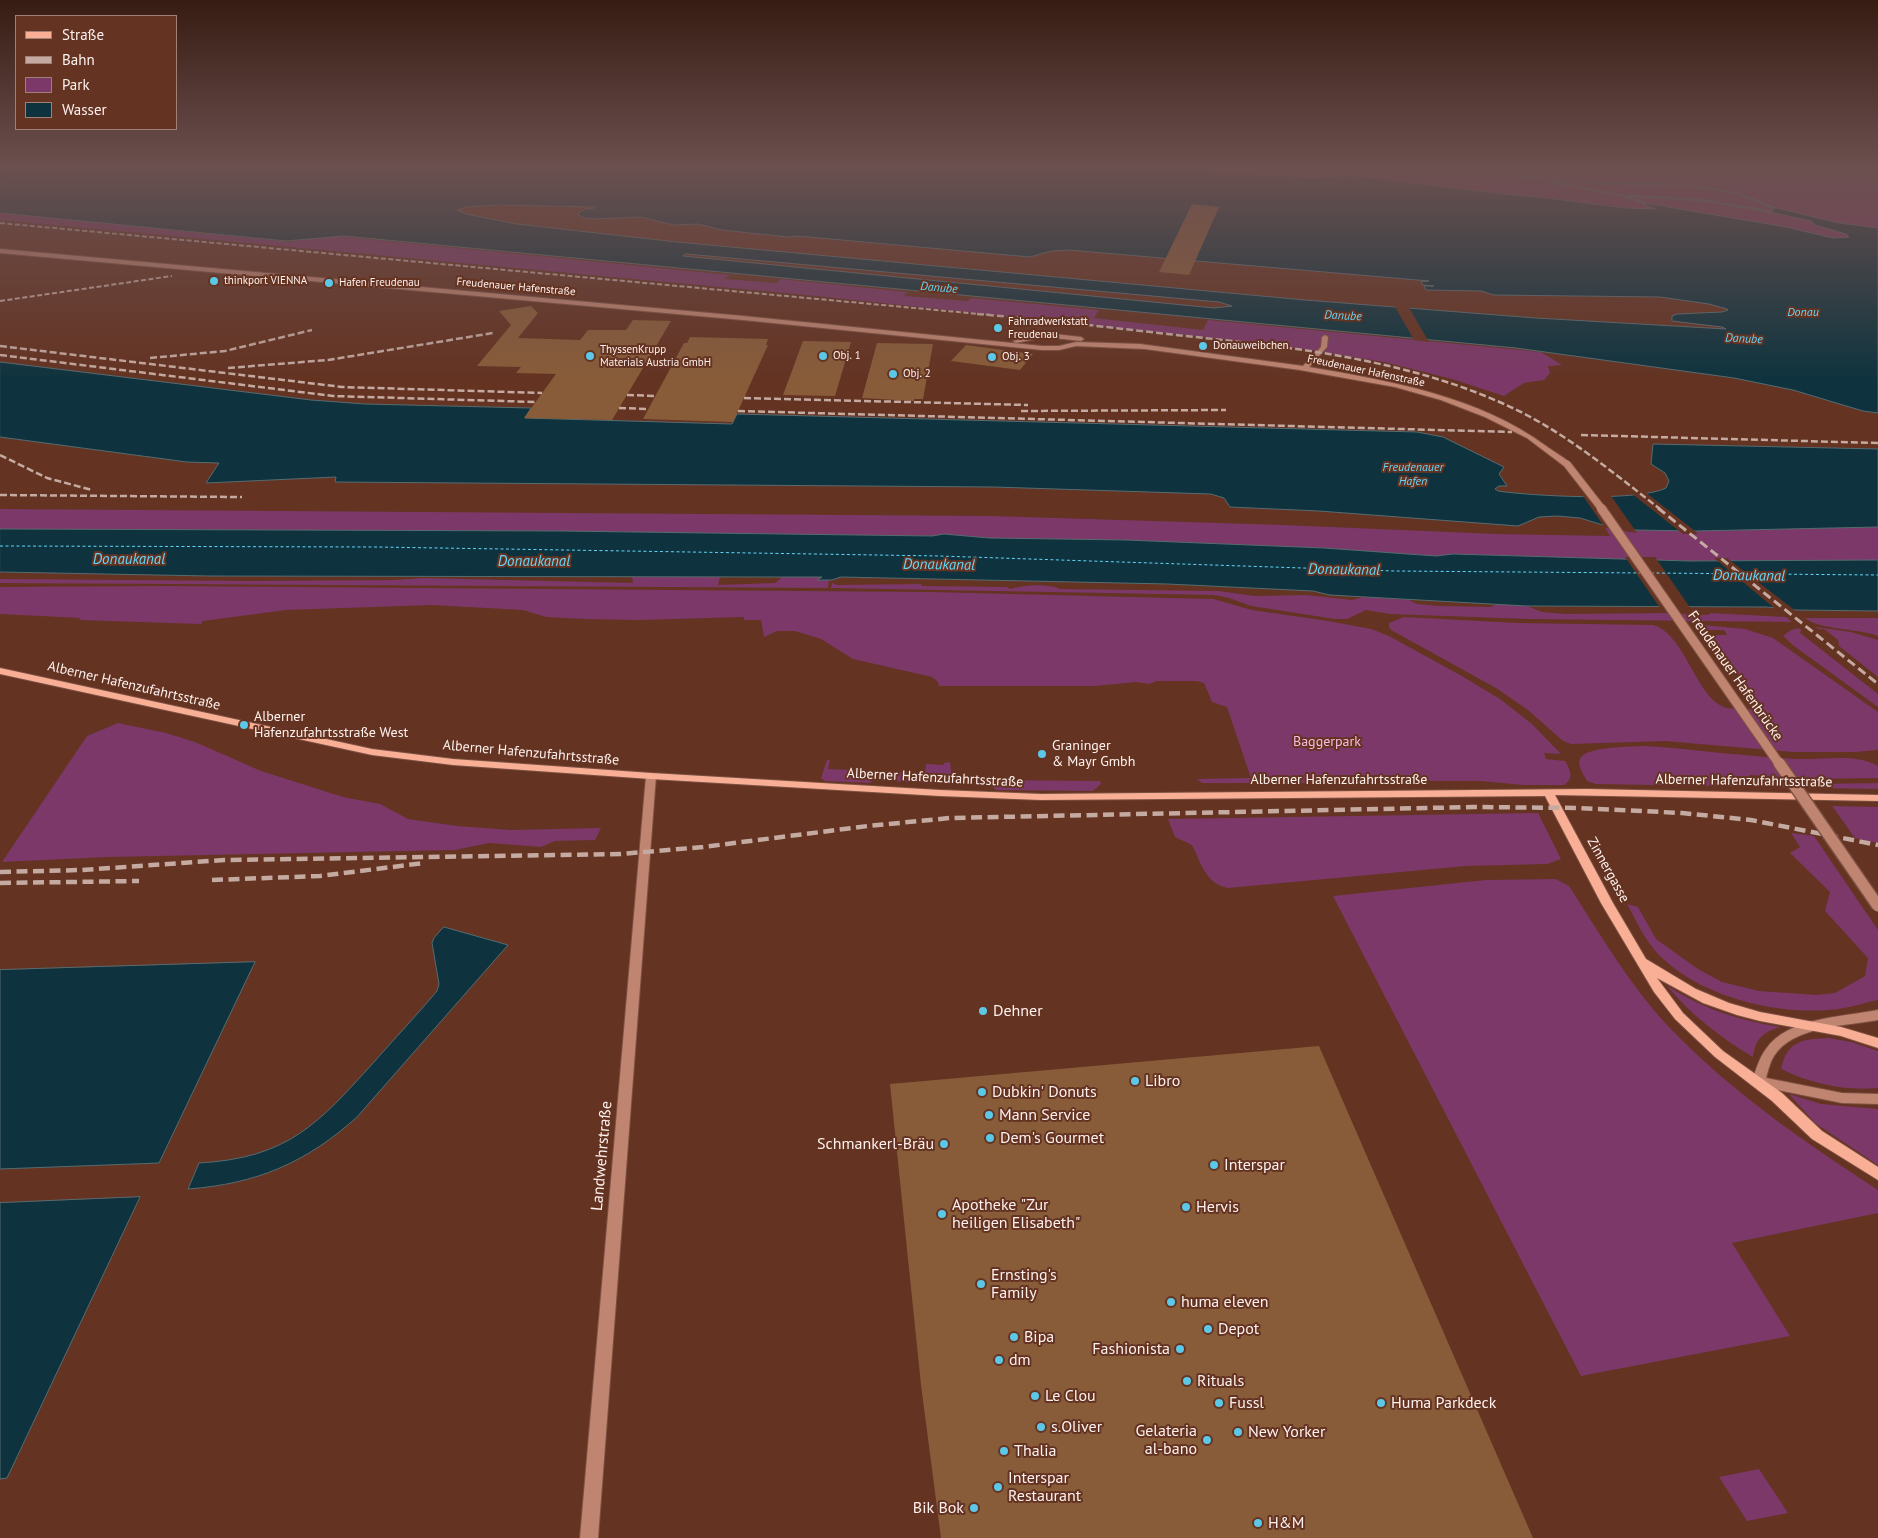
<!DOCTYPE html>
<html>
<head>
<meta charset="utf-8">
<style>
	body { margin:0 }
	#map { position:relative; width:1878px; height:1538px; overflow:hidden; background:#643322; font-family:"PT Sans",sans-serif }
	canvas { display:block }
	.legend { position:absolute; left:15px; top:15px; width:162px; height:115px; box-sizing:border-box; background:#643322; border:1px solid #a27f73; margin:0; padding:6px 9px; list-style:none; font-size:15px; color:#fef1ed }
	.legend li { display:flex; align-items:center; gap:10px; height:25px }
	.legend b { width:25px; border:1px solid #a27f73 }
</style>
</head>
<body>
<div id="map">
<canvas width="1878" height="1538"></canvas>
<ul class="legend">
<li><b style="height:6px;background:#f9af96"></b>Straße</li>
<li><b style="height:6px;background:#c4aaa1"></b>Bahn</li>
<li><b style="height:14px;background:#7c3868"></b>Park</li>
<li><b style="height:14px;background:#0e333e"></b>Wasser</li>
</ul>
</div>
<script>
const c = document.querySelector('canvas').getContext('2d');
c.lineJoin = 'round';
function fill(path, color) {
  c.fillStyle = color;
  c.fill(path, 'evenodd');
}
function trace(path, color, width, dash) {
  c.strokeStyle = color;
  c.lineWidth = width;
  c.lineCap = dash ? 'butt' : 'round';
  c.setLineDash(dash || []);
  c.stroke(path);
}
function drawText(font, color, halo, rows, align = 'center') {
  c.font = font + ' "PT Sans",sans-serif';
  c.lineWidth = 4;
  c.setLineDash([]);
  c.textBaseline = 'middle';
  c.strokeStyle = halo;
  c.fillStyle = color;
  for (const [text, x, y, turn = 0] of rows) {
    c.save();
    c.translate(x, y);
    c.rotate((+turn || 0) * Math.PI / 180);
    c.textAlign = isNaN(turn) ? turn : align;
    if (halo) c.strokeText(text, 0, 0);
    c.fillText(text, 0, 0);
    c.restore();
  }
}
const green = new Path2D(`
	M1145 166H1878V228L1839 223 1770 207 1774 211H1767L1812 221 1815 225 1846 234 1850 238H1833L1786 227 1643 203 1658 209 1625 208 1541 197 1502 194 1349 175 1316 178Z
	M0 213 290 242 322 237H345L730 275 725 279 776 283 780 279 907 292 904 296 968 301 971 298 1099 310 1094 318 1203 330 1208 320 1541 352 1562 365 1548 366 1550 373 1544 380 1524 383 1504 396 1452 379 1384 362 1278 345 817 296 0 220Z
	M0 509 991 516 1283 525 1497 534 1610 536 1603 525 1695 531 1878 527V560L1689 561 1453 554 1436 557 1324 548 1126 540 989 538 944 534 932 536 559 531 0 529Z
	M632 577H720L718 585 775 583 782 577H824L819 580H829L828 588 0 583V579L253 581 393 580 424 578 633 583Z
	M832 583 837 585 921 584 922 586 1007 587 1010 589C1024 585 1046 583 1060 589L1219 591 1255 596 1306 595 1352 600 1364 597 1409 600 1417 604 1439 606 1491 607 1496 604 1527 606 1542 612 1566 614 1663 613 1709 615 1710 613 1786 617 1792 622 1529 619 1390 614 1366 610 1347 619H1335L1251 606 1229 598 1214 595 831 588Z
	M167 586 930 592 1213 599 1252 610 1328 621 1371 629 1389 636 1460 675 1500 699 1532 724 1561 754 1544 753 1546 759 1565 761C1570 770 1575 778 1564 785H1523L1481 781H1435L1403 779 1365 782 1362 779H1314V783H1202L1197 779 1251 778 1227 707 1212 702 1204 683 1197 681H1156L1150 684 1136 682 1095 686H939L938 682 932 677 853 659 821 639 795 631H777L764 637 761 620H744V617L639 620 585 619 546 617 523 610 432 605 286 610 203 621 201 624 79 620 81 618 0 614V587Z
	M1404 617 1518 623 1653 625C1686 634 1696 700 1727 708 1738 710 1751 709 1762 709L1710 635H1727L1724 630H1707L1703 625 1745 629 1773 638 1878 712V750L1855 752H1793L1665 741 1571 744 1563 741 1528 710 1496 688 1391 630 1389 627V623Z
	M1805 618H1878V636C1857 628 1820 630 1805 618Z
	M1815 627 1851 632 1878 640V677L1839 646 1838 640 1824 629H1819Z
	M1799 628 1802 631 1799 632 1878 694V707L1794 646 1783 636 1791 630Z
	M118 723 166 733 195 742 261 771 343 797 380 804 408 819 457 826 511 830 601 828 595 840 555 841 541 847 489 843 455 850 108 857 2 862 87 736Z
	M1644 746C1696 749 1747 757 1798 759 1824 760 1855 753 1878 766V778L1812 779 1750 775 1746 778 1816 784 1878 783V789L1596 784 1587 781C1584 775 1577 766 1580 759 1585 746 1631 747 1644 746Z
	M827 760H830L828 769 925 773 926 764 944 765V763L950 762 952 779 938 784 873 780 870 783 825 781 821 778Z
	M990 780 1100 781 1101 784 1093 791 996 790 991 786Z
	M1832 806 1878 807V843L1855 838Z
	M1538 813 1561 859 1547 864 1466 866 1228 888C1206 884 1201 863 1192 845L1175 837 1168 819Z
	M1791 833 1814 836 1878 930V1000C1867 1002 1856 1006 1844 1008 1784 1018 1704 999 1660 956 1645 941 1637 922 1627 904L1638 907 1656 939 1698 969 1722 982 1759 991 1816 995 1835 993 1865 976 1868 958 1825 911 1830 892 1790 853 1800 847Z
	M1556 879 1569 886C1600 934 1629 984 1668 1026 1730 1091 1803 1141 1878 1190V1213L1732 1243 1790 1336 1581 1376 1333 896 1486 880Z
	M1667 986C1706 1010 1735 1019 1780 1027 1762 1033 1756 1038 1753 1057 1721 1038 1691 1015 1667 986Z
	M1829 1038 1851 1042 1878 1051V1088C1844 1091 1812 1084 1781 1069 1787 1041 1802 1039 1829 1038Z
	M1789 1094 1821 1104 1878 1109V1165L1815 1123Z
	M1759 1469 1788 1513 1747 1521 1719 1477Z`);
const water = new Path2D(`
	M0 166H1145L1316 178 1349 175 1502 194 1541 197 1625 208 1656 209 1639 202 1786 227 1833 238 1849 237 1846 234 1815 225 1811 221 1765 211H1773L1769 206 1839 223 1878 228V413L1863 411 1793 390 1734 378 1516 348 344 236 286 241 0 213ZM499 205 593 207 595 208 585 209 577 214 584 218 594 219 641 217 674 225 698 224 722 230 788 237 798 236 1030 257 1051 251 1069 250 1429 281 1421 282 1423 285 1434 286H1424L1426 290 1481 291 1494 295 1660 297 1709 304 1727 309 1728 310 1722 312 1677 314 1672 316V321L1722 327 1726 329 1536 318 1305 300 677 242 517 224 466 214 457 210 467 207ZM686 254 1219 302 1232 306 1214 308 683 256Z
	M0 362 311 400 365 404 531 408 525 418 732 424 737 414 1417 432 1443 437 1504 467 1499 474 1507 486H1499L1495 489 1498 491C1532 496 1638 502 1666 488L1669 481 1665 473 1651 464 1653 444 1878 449V527L1695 531 1636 530 1603 525 1580 518 1557 516 1539 517 1518 526 1319 511 1230 507 1224 498 1211 494 994 487 335 482 336 477 206 483 219 463 187 462 0 437Z
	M0 529 559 531 932 536 944 534 989 538 1126 540 1324 548 1436 556 1453 554 1689 561 1878 560V611L1796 610 1767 607 1527 606 1330 595 1313 591 1168 584 841 577 832 580H817L822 577H782L209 576 0 572Z
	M444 927 508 945 357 1117C306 1163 256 1184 188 1189L199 1163C288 1158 318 1124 374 1062 395 1038 417 1015 437 991L439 984 432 943 434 938Z
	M255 962 159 1163 0 1169V970Z
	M140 1197 7 1478 0 1479V1203Z`);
const pier = new Path2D(`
	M1394 305 1408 306 1429 342 1414 340Z
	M1645 492 1695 531 1698 534H1683L1631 493Z
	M1581 493H1609L1637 533 1605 528Z
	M1625 557H1655L1691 609 1660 608Z
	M1714 558H1727L1797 612H1779Z`);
const stream = new Path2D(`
	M1399 166 1595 183 1680 184 1737 193 1774 208
	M1549 181 1623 196 1645 203
	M1629 196 1702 200 1771 212`);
const ferry = new Path2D(`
	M0 546 377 547 939 556 1394 571 1642 573
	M1651 573 1878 575`);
const building = new Path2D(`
	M1192 204 1219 207 1189 275 1159 272Z
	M531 306 538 313 518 338 580 340 588 330H626L633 320 671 321 612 420 524 418 556 374 516 373 521 367 477 366 511 325 499 311Z
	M690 337 768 339 766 345H768L733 422 643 419 684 343H687Z
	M803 341 851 342 835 396 783 395Z
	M877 343 933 344 923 399H914V401L862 398Z
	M966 345 1033 354 1020 370 951 361Z
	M1319 1046 1533 1538H941L921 1385 890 1084Z`);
const street = new Path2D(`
	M0 249 743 316 1042 346H1059L1076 342 1140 344 1303 366 1321 347 1322 337 1325 335 1328 337 1327 347 1309 367C1390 381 1478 396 1546 446 1554 452 1564 457 1571 464L1564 466 1527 438 1485 417 1441 400 1395 387 1300 370 1145 349 1076 346 1059 350H1042L743 320 0 253Z
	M1045 333 1081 337 1084 339 1081 341 1045 337 1016 343 1013 341Z
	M651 773 656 776 598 1538H580L646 776Z
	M1878 1010V1020C1846 1026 1793 1026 1774 1056 1770 1062 1768 1071 1766 1078L1842 1093 1878 1094V1104L1842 1103 1753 1085 1752 1081C1756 1070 1759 1058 1766 1049 1788 1017 1843 1017 1878 1010Z`);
const secondary = new Path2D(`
	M0 668 372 749 453 759 651 773 940 790 1041 794 1587 789 1878 795V801L1555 795 1613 903 1646 959 1696 989 1729 1003 1760 1012 1841 1027 1878 1038V1048L1841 1036 1760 1021 1737 1015 1703 1003 1657 978 1683 1013 1723 1051 1782 1093 1822 1131 1878 1167V1180L1812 1139 1772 1101 1715 1057 1675 1019 1654 992 1601 903 1545 796 1041 800 940 796 651 779 453 765 372 755 0 674Z`);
const railFar3 = new Path2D(`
	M0 223 990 315
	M0 301 172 276`);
const railFar2 = new Path2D(`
	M977 314C1049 320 1122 329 1195 337 1299 348 1406 360 1504 404 1561 429 1611 471 1660 509
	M0 346 342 387 542 393
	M0 355 333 396 536 402
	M150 358 225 351 312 330
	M228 368 328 360 493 333
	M627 395 655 396
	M744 398 1028 405
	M619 408 649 409
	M738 411 1512 432
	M1021 411 1226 410
	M1581 435 1878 443
	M0 455 47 478 92 490
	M0 495 242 497`);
const railFar1 = new Path2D(`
	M1658 508 1878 684`);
const rail = new Path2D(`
	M0 872 82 870 224 860 621 854 703 847 868 826 950 818 1474 807 1578 808 1682 813 1751 820 1878 845
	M212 880 320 876 424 863
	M0 883 139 881`);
const streetBridgeFar2 = new Path2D(`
	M1567 464 1602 509`);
const streetBridgeFar1 = new Path2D(`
	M1601 508 1780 765`);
const streetBridge = new Path2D(`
	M1779 763 1878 906`);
const markers = [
	[214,281,5,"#5bc8e7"],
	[329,283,5,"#5bc8e7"],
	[998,328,5,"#5bc8e7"],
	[1203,346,5,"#5bc8e7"],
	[590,356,5,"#5bc8e7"],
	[823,356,5,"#5bc8e7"],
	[992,357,5,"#5bc8e7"],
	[893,374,5,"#5bc8e7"],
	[244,725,5,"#5bc8e7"],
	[1042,754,5,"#5bc8e7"],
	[983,1011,5,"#5bc8e7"],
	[1135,1081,5,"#5bc8e7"],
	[982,1092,5,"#5bc8e7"],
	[989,1115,5,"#5bc8e7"],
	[990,1138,5,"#5bc8e7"],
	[944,1144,5,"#5bc8e7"],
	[1214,1165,5,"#5bc8e7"],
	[1186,1207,5,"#5bc8e7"],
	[942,1214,5,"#5bc8e7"],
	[981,1284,5,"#5bc8e7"],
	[1171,1302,5,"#5bc8e7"],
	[1208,1329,5,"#5bc8e7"],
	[1014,1337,5,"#5bc8e7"],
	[1180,1349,5,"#5bc8e7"],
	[999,1360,5,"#5bc8e7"],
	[1187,1381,5,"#5bc8e7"],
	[1035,1396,5,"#5bc8e7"],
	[1219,1403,5,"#5bc8e7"],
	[1381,1403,5,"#5bc8e7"],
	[1041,1427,5,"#5bc8e7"],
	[1238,1432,5,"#5bc8e7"],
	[1207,1440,5,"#5bc8e7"],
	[1004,1451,5,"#5bc8e7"],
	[998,1487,5,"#5bc8e7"],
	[974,1508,5,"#5bc8e7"],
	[1258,1523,5,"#5bc8e7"]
];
const farPoinames = [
	["thinkport VIENNA",224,281],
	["Hafen Freudenau",339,283],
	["Fahrradwerkstatt",1008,322],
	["Freudenau",1008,335],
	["Donauweibchen",1213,346],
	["ThyssenKrupp",600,350],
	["Materials Austria GmbH",600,363],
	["Obj. 1",833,356],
	["Obj. 3",1002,357],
	["Obj. 2",903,374]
];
const farStreetnames = [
	["Freudenauer Hafenstraße",516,287,5],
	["Freudenauer Hafenstraße",1366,371,12]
];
const farWaternames = [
	["Danube",939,288,5],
	["Donau",1803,313],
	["Danube",1343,316,3],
	["Danube",1744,339,3],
	["Freudenauer",1413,468],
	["Hafen",1413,482]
];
const streetNames = [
	["Freudenauer Hafenbrücke",1735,676,55],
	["Alberner Hafenzufahrtsstraße",134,686,13],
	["Alberner Hafenzufahrtsstraße",531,753,5],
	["Alberner Hafenzufahrtsstraße",935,778,3],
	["Alberner Hafenzufahrtsstraße",1339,780],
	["Alberner Hafenzufahrtsstraße",1744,781,1],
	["Zinnergasse",1608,870,61]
];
const poiNames = [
	["Alberner",254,717],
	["Hafenzufahrtsstraße West",254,733],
	["Graninger",1052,746],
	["& Mayr Gmbh",1052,762]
];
const parkNames = [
	["Baggerpark",1327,742]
];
const waterNames = [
	["Donaukanal",129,560],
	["Donaukanal",534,562],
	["Donaukanal",939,565,1],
	["Donaukanal",1344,570,1],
	["Donaukanal",1749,576,1]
];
const nearPoinames = [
	["Dehner",993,1011],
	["Libro",1145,1081],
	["Dubkin' Donuts",992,1092],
	["Mann Service",999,1115],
	["Dem's Gourmet",1000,1138],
	["Schmankerl-Bräu",934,1144,"right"],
	["Interspar",1224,1165],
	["Apotheke \"Zur",952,1205],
	["heiligen Elisabeth\"",952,1223],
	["Hervis",1196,1207],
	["Ernsting's",991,1275],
	["Family",991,1293],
	["huma eleven",1181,1302],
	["Depot",1218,1329],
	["Bipa",1024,1337],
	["Fashionista",1170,1349,"right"],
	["dm",1009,1360],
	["Rituals",1197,1381],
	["Le Clou",1045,1396],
	["Fussl",1229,1403],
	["Huma Parkdeck",1391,1403],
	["s.Oliver",1051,1427],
	["Gelateria",1197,1431,"right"],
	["al-bano",1197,1449,"right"],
	["New Yorker",1248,1432],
	["Thalia",1014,1451],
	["Interspar",1008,1478],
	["Restaurant",1008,1496],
	["Bik Bok",964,1508,"right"],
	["H&M",1268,1523]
];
const nearStreetnames = [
	["Landwehrstraße",602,1156,-85]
];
fill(green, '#7c3868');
fill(water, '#0e333e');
trace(water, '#566c72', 1);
fill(pier, '#643322');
trace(stream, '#566c72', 2.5);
trace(ferry, '#62d6f8', 1, [3, 2.5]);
fill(building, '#885c39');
trace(street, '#7d5142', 2);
trace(secondary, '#7d5142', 2);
fill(street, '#bf8571');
fill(secondary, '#f9af96');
trace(railFar3, '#c4aaa1', 2, [5, 2.5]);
trace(railFar2, '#c4aaa1', 2.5, [7, 3]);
trace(railFar1, '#c4aaa1', 3, [9, 4.5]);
trace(rail, '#c4aaa1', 4.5, [11, 5.5]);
trace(streetBridgeFar2, '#7d5142', 9, []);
trace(streetBridgeFar1, '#7d5142', 11, []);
trace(streetBridge, '#7d5142', 14, []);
trace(streetBridgeFar2, '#bf8571', 7);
trace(streetBridgeFar1, '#bf8571', 9);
trace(streetBridge, '#bf8571', 11);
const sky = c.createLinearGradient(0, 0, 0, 381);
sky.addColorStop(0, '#371c13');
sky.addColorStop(0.44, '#6c504f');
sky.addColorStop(1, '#6c504f00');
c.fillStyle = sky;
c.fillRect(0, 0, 1878, 381);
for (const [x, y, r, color] of markers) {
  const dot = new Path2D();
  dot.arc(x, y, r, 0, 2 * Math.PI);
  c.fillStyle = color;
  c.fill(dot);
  trace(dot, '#643322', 2);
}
drawText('11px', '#fef1ed', '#643322', farPoinames, 'left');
drawText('11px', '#fef1ed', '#643322', farStreetnames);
drawText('italic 12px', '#62d6f8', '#643322', farWaternames);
drawText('14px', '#fef1ed', '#643322', streetNames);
drawText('14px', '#fef1ed', '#643322', poiNames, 'left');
drawText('14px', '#f7bbe3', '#643322', parkNames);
drawText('italic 15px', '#62d6f8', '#643322', waterNames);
drawText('16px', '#fef1ed', '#643322', nearPoinames, 'left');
drawText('16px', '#fef1ed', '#643322', nearStreetnames);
</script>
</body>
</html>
